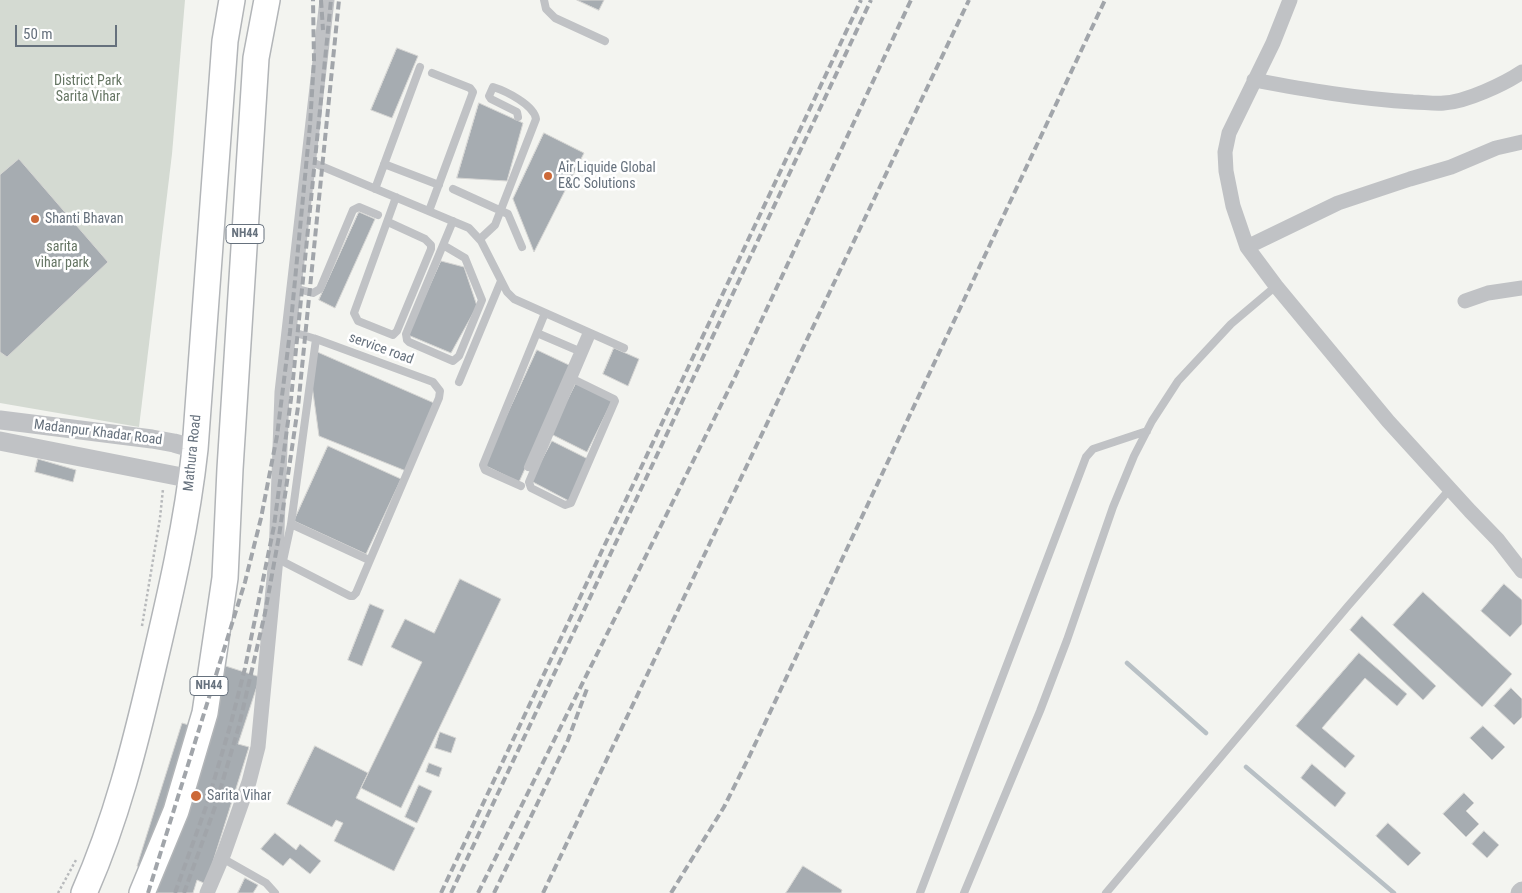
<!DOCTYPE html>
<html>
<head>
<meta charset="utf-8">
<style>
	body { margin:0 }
	#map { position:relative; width:1522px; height:893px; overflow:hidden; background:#f3f4f0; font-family:"Roboto Condensed",sans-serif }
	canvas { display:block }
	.scale { position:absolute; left:15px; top:25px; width:102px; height:22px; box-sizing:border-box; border:2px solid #66717d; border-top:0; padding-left:6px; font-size:15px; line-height:18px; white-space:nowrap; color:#66717d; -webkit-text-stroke:4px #fff; paint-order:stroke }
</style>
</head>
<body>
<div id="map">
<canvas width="1522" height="893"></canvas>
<div class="scale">50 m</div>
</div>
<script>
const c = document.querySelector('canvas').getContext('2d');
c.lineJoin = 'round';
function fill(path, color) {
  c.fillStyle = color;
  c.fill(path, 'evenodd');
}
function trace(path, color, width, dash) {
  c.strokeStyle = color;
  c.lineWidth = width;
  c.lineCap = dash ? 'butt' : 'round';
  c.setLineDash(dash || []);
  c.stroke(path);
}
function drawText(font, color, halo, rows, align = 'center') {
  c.font = font + ' "Roboto Condensed",sans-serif';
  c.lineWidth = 5;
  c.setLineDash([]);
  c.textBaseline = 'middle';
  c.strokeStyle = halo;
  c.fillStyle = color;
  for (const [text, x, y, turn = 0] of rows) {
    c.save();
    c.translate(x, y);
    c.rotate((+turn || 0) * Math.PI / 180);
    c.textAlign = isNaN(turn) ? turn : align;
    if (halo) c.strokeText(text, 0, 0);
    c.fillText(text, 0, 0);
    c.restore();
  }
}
const green = new Path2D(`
	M0 0H185L172 154 139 427 0 403Z`);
const stream = new Path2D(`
	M1127 663 1206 733
	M1246 767 1394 893`);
const building = new Path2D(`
	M577 0H604L599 10Z
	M397 48 418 56 392 118 371 110Z
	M479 103 523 123 507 181 457 178Z
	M544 133 584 153 534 252 513 199Z
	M19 159 108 262 7 357 0 352V175Z
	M359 212 375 219 335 308 319 300Z
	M441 261 464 267 477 306 451 353 408 335Z
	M614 348 639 359 628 386 603 374Z
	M537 350 571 366 519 482 484 465Z
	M315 351 434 403 406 471 319 436 312 385Z
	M576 383 612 401 587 452 551 434Z
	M552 441 590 460 569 501 531 481Z
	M328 446 401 479 366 554 294 521Z
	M38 459 76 470 73 482 35 472Z
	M460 579 501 599 401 808 361 788 422 662 391 647 405 619 434 633Z
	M1504 584 1522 600V624L1510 637 1481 611Z
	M1423 592 1512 674 1482 707 1393 625Z
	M370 604 384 610 362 666 348 660Z
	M1362 616 1436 686 1423 700 1350 630Z
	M1359 653 1407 694 1397 706 1365 678 1322 728 1355 756 1345 768 1296 726Z
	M213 662 260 677 238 744 249 747 206 884 197 880 193 893H137L145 869 137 866 182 723 192 726Z
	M1511 688 1522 699V717L1514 725 1494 706Z
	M1483 726 1505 747 1492 760 1470 738Z
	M440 732 456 738 451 753 435 748Z
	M315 746 368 773 356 798 415 828 394 871 334 841 343 823 336 820 332 827 287 804Z
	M429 763 442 768 439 777 426 772Z
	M1312 764 1346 793 1335 807 1301 778Z
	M419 785 432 791 417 823 405 817Z
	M1464 793 1474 803 1466 811 1479 824 1466 837 1443 814Z
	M1388 823 1421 853 1408 866 1376 836Z
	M1484 831 1499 845 1487 858 1472 844Z
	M275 833 296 850 300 844 321 861 310 874 290 858 283 866 261 849Z
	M803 866 842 890 841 893H786Z
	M245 878 258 885 253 893H238Z`);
const path = new Path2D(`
	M142 626 160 518 163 489
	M58 893 76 860`);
const service = new Path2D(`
	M544 0 546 9 555 18 605 41
	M309 161 469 228 481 241 507 292 514 299 624 348
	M384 164 439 185
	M375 189 420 67
	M453 189 508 214 522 247
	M429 211 473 92 470 88 432 73
	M388 222 425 239 431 245V249L397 331 393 335 358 321 354 313 396 197
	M480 239 495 225 536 119C534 105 506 91 493 87L489 96 491 99 517 112 518 117
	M443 245 465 258 482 300 459 356 453 361 409 342 407 340 406 334 453 221
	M294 288 313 293 320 289 353 210 359 207 378 215
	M289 331 316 339
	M537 333 579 351
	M573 379 614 399 615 401 571 503 565 505 531 488 529 482 592 334
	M459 382 501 281
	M528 467 587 332
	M521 486 485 470 483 465 545 313
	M291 524 369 560
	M276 558 350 596H353L356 593 439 398 440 391 433 382 316 339 291 524 283 561
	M222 858 266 883 275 893
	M920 893 1086 457 1093 449 1147 431
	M964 893 1040 711 1067 640 1113 507 1134 456 1152 421 1178 381 1231 324 1276 286
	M1106 893 1348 606 1450 489`);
const minor = new Path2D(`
	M1290 0 1273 43 1229 133 1225 152 1226 171 1233 206 1247 247 1276 286 1388 421 1470 511 1498 540 1522 571
	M1254 80C1307 90 1359 99 1413 102 1423 102 1434 104 1444 103 1466 102 1504 84 1522 72
	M1247 247 1338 203 1410 179 1451 167 1496 148 1522 142
	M1465 301 1488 293 1522 288
	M207 893 224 853 249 782 258 747 276 558 282 392 327 0`);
const tertiary = new Path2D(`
	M0 420 152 439 174 443 195 449
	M0 441 192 479
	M1520 893 1522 891`);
const trunk = new Path2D(`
	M84 893C116 821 135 745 153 668 170 596 187 523 195 449L225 41 232 0
	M142 893 176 811 205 713 225 578 230 469 256 58 267 0`);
const rail = new Path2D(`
	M321 0 323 30
	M148 893 245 582 261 518 277 436 290 332 310 125 314 60 313 0
	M175 893 207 804 231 723 245 668 274 526 291 399 331 0
	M184 893 215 807 239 726 265 613 279 536 298 407 339 0
	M441 893 861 0
	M451 893 871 0
	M478 893 734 379 911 0
	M494 893 568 740 588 686
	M543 893 969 0
	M671 893 724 807 749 757 1105 0`);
const markers = [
	[548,176,5,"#cc6938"],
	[35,219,5,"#cc6938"],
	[196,796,6,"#cc6938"]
];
const shields = [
	[245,234,38],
	[209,686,38]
];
const shieldNames = [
	["NH44",245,234],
	["NH44",209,686]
];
const parkNames = [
	["District Park",88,81],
	["Sarita Vihar",88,97],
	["sarita",62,247],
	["vihar park",62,263]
];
const poiNames = [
	["Air Liquide Global",558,168],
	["E&C Solutions",558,184],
	["Shanti Bhavan",45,219],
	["Sarita Vihar",207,796]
];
const streetNames = [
	["service road",381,349,20],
	["Madanpur Khadar Road",98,433,7],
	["Mathura Road",193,453,-84]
];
fill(green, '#d4dad2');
trace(stream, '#b8c0c5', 4.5);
fill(building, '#a6acb1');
trace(building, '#d5d5d3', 1);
trace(trunk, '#b2b5b8', 28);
trace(path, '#b7b9bb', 2.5, [2.5, 2.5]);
trace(service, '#c0c2c5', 8);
trace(minor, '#c0c2c5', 15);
trace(tertiary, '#c0c2c5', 19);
trace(trunk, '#fff', 25);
trace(rail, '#a1a5aa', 4, [8, 4]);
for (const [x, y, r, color] of markers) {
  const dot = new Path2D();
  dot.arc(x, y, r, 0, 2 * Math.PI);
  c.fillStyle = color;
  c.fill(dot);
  trace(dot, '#fff', 2);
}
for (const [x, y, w] of shields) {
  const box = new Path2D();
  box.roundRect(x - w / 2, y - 9.5, w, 19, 4);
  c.fillStyle = '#fff';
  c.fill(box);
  trace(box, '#66717d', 1);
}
drawText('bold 12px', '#66717d', null, shieldNames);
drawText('14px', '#667664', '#fff', parkNames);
drawText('14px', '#66717d', '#fff', poiNames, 'left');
drawText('14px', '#66717d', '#fff', streetNames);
</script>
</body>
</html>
